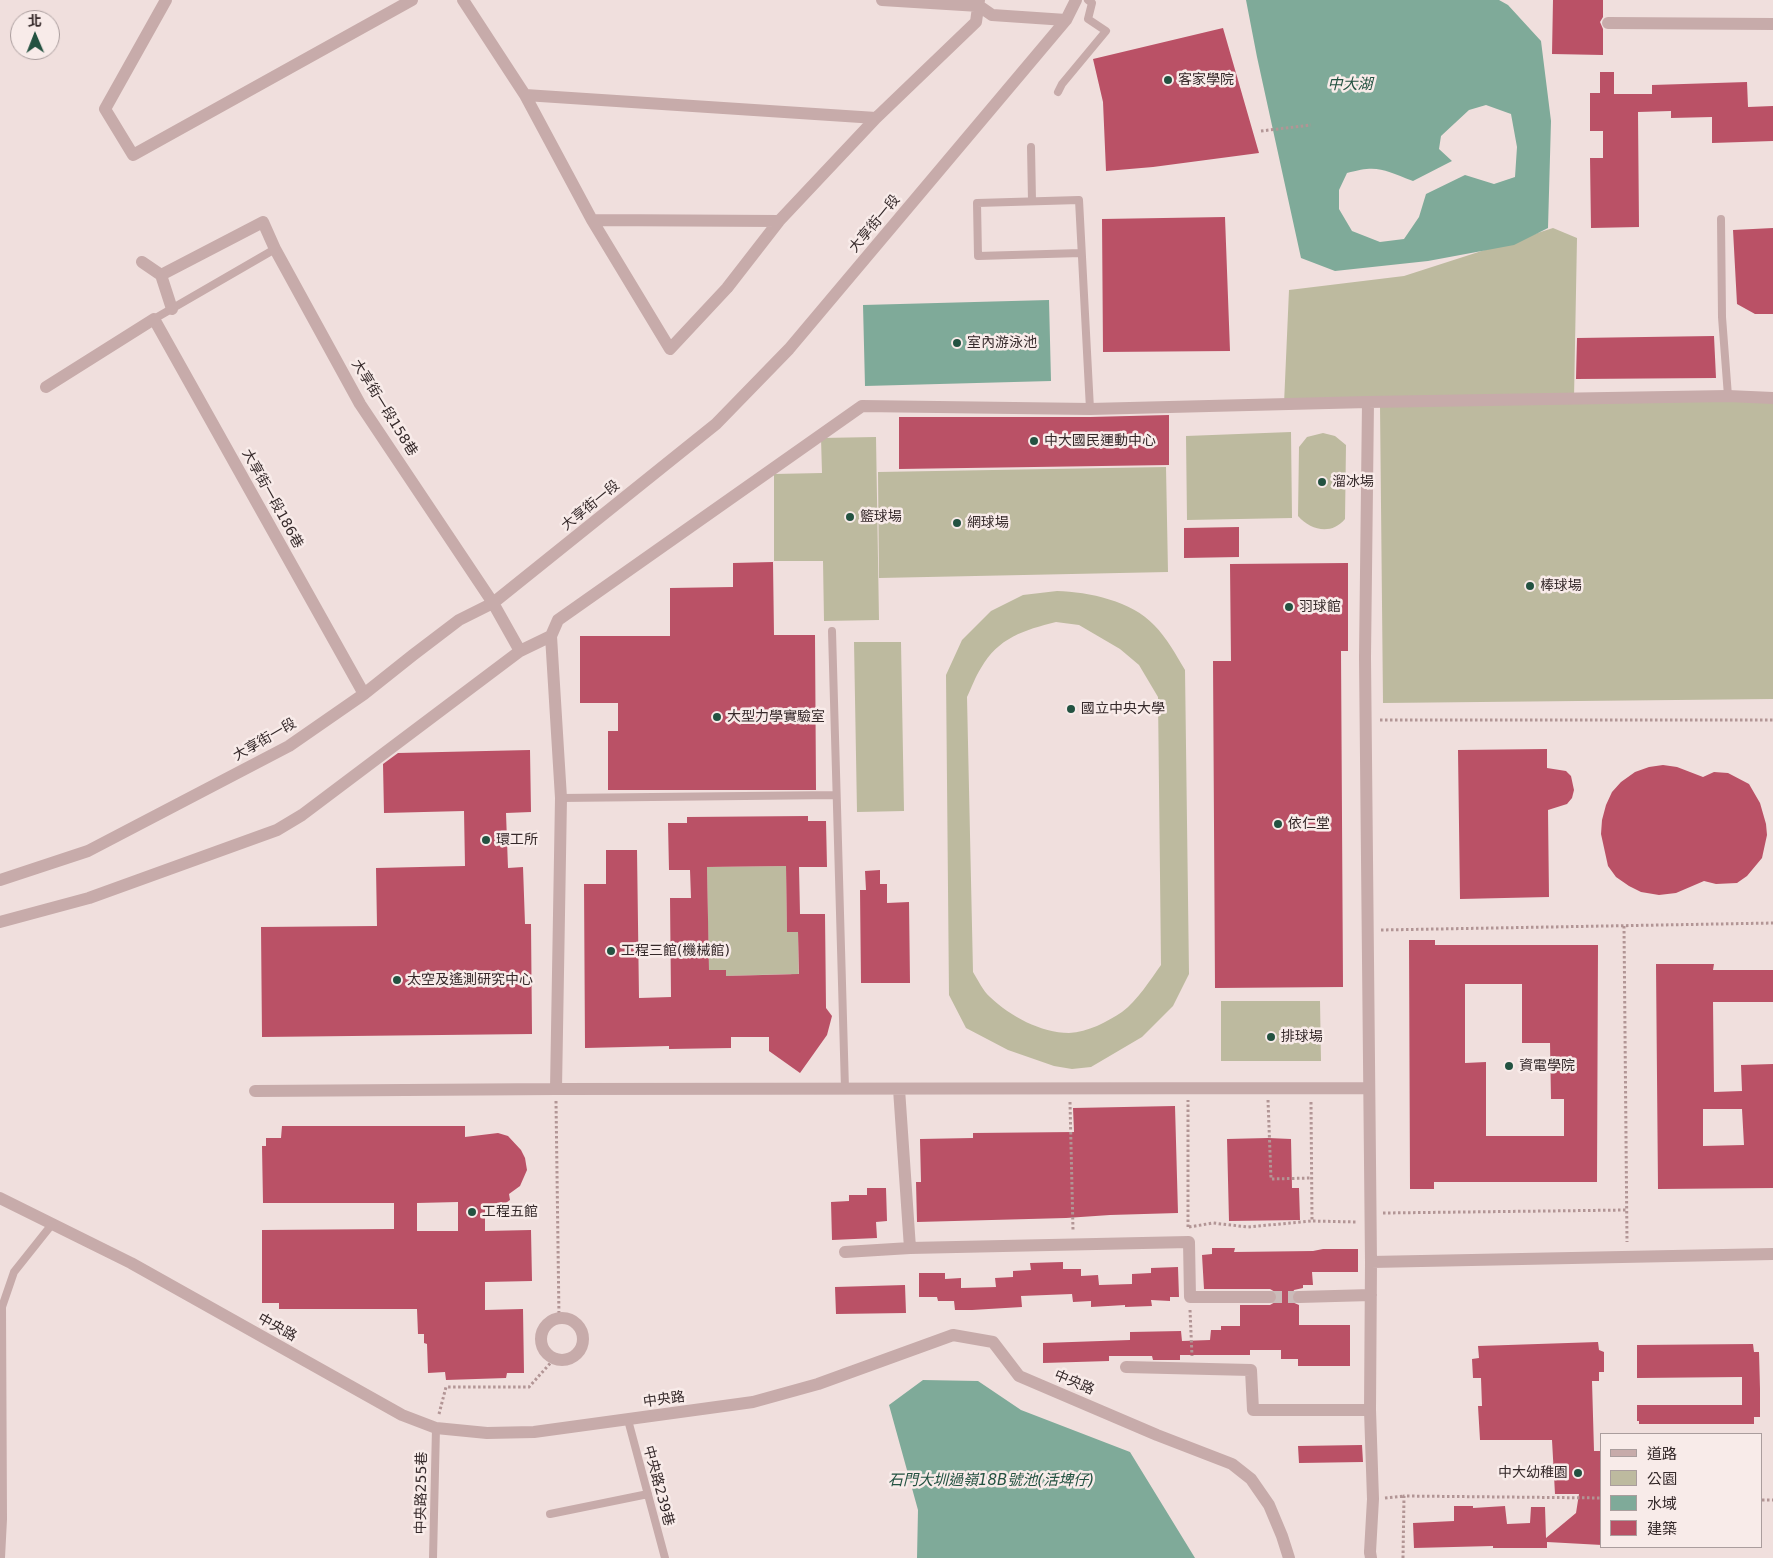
<!DOCTYPE html>
<html>
<head>
<meta charset="utf-8">
<style>
	body { margin:0 }
	#map { position:relative; width:1773px; height:1558px; overflow:hidden; background:#f0dfdd; font-family:"DejaVu Sans","Noto Sans TC",sans-serif }
	canvas { display:block }
	.legend { position:absolute; left:1600px; top:1433px; width:162px; height:115px; box-sizing:border-box; background:#f8ebe9; border:1px solid #aa9d9d; margin:0; padding:6px 9px; list-style:none; font-size:15px; color:#35292a }
	.legend li { display:flex; align-items:center; gap:10px; height:25px }
	.legend b { width:25px; border:1px solid #aa9d9d }
	.north { position:absolute; left:10px; top:10px; width:50px; height:50px; box-sizing:border-box; background:#f8ebe9; border:1px solid #aa9d9d; border-radius:50%; rotate:359deg; font-size:14px; font-weight:700; line-height:20px; text-align:center; color:#35292a }
	.north::after { content:''; display:block; margin:auto; width:18px; height:22px; background:#235241; clip-path:polygon(50% 0,100% 100%,50% 72%,0 100%) }
</style>
</head>
<body>
<div id="map">
<canvas width="1773" height="1558"></canvas>
<ul class="legend">
<li><b style="height:6px;background:#c7abaa"></b>道路</li>
<li><b style="height:14px;background:#bdba9f"></b>公園</li>
<li><b style="height:14px;background:#7faa99"></b>水域</li>
<li><b style="height:14px;background:#ba5166"></b>建築</li>
</ul>
<div class="north">北</div>
</div>
<script>
const c = document.querySelector('canvas').getContext('2d');
c.lineJoin = 'round';
function fill(path, color) {
  c.fillStyle = color;
  c.fill(path, 'evenodd');
}
function trace(path, color, width, dash) {
  c.strokeStyle = color;
  c.lineWidth = width;
  c.lineCap = dash ? 'butt' : 'round';
  c.setLineDash(dash || []);
  c.stroke(path);
}
function drawText(font, color, halo, rows, align = 'center') {
  c.font = font + ' "DejaVu Sans","Noto Sans TC",sans-serif';
  c.lineWidth = 5;
  c.setLineDash([]);
  c.textBaseline = 'middle';
  c.strokeStyle = halo;
  c.fillStyle = color;
  for (const [text, x, y, turn = 0] of rows) {
    c.save();
    c.translate(x, y);
    c.rotate((+turn || 0) * Math.PI / 180);
    c.textAlign = isNaN(turn) ? turn : align;
    if (halo) c.strokeText(text, 0, 0);
    c.fillText(text, 0, 0);
    c.restore();
  }
}
const green = new Path2D(`
	M1553 228 1577 238 1574 398 1284 404 1289 290 1404 276Z
	M1773 400V699L1383 703 1380 405Z
	M1291 432 1292 518 1187 520 1186 436Z
	M1323 433 1335 436 1346 445 1345 519C1332 535 1311 531 1298 516L1299 447 1307 437Z
	M876 437 879 620 824 621 823 561H774V474L822 473 821 438Z
	M1166 467 1168 572 879 578 878 472Z
	M1057 591C1089 592 1132 601 1154 625 1167 638 1176 655 1185 670L1189 974 1173 1006 1142 1037 1091 1067 1072 1069 1054 1066 1008 1050 966 1028 949 995 946 675 962 640 991 611 1023 595ZM1056 622 1079 625 1120 649 1139 665 1158 697 1161 965C1151 979 1137 1001 1122 1012 1107 1022 1088 1032 1069 1033 1041 1033 1010 1016 990 997 983 991 978 980 973 972L967 697C972 687 975 677 981 668 998 638 1024 630 1056 622Z
	M854 642H901L904 811 857 812Z
	M786 866 787 932H798L799 985 791 974 726 976 709 980 707 867Z
	M1221 1001H1320L1321 1061H1221Z`);
const water = new Path2D(`
	M1246 0H1499L1508 5 1541 41 1551 121 1548 228 1514 245 1428 261 1335 271 1301 258 1257 57ZM1486 105 1511 114 1517 147 1515 177 1494 184 1465 175 1426 194 1419 217 1404 239 1380 242 1352 231 1339 209V190L1347 173C1378 164 1384 170 1413 181L1452 161 1439 149 1441 136 1469 110Z
	M1049 300 1051 381 865 386 863 305Z
	M923 1380 978 1381 1021 1410 1130 1452 1195 1558H917L918 1510 889 1405Z`);
const building = new Path2D(`
	M1553 0H1603V17L1600 22 1603 29V55L1552 54Z
	M1223 28 1259 153 1153 167 1106 171 1103 102 1093 59Z
	M1600 72H1614V94H1652V85L1747 82 1748 107 1773 106V141L1712 143V117L1671 118V111L1638 112 1639 227 1591 228 1590 158H1603V131H1590V93H1600Z
	M1225 217 1230 351 1103 352 1102 219Z
	M1773 228V314H1755L1737 304 1733 230Z
	M1714 336 1716 378 1576 379 1577 338Z
	M1169 415V465L899 469V417H1090Z
	M1239 527V557L1184 558V528Z
	M773 562 774 635H815L816 790H608V731H618V703H580V636H670V588L733 587V563Z
	M1348 563V651H1341L1343 987 1215 988 1213 661H1231L1230 564Z
	M1547 749V768L1566 771 1571 776 1574 790 1572 798 1567 804 1548 810 1549 897 1460 899 1458 750Z
	M530 750 531 812 506 813 508 868 523 867 525 924H531L532 1034 262 1037 261 927 377 926 376 868 465 866 464 811 384 813 383 764 398 753Z
	M1663 765 1677 767 1703 777 1714 772 1728 773 1749 784 1760 803 1766 824 1767 835 1762 858 1747 876 1737 883 1716 884 1704 881 1676 893 1659 895 1641 892 1629 886 1616 877 1608 866 1601 834 1602 820 1606 805 1612 792 1621 782 1635 772 1649 767Z
	M808 816V821H826L827 867H799L800 914H825L826 1008 832 1016 827 1035 800 1073 769 1051V1037H731V1048L669 1049V1046L585 1048 584 884H606V850H637L639 998 671 997 670 898H691L690 870H669L668 823H687V817ZM786 866 787 932H798L799 974 726 976V970H709L707 867Z
	M880 870V884H887V903L909 902 910 983H861L860 890H866L865 871Z
	M1409 940H1435V945H1598L1597 1182H1434V1189H1410ZM1465 984H1522V1043H1550L1551 1099H1564V1136H1486V1062L1465 1063Z
	M1656 964H1714L1713 970H1773V1002H1713L1714 1092 1742 1091 1741 1065 1773 1064V1188L1658 1189ZM1703 1109H1742L1744 1145 1703 1146Z
	M1175 1106 1178 1213 1110 1215 1066 1218 917 1222 916 1182H921L920 1139 973 1138V1133L1074 1132 1073 1108Z
	M282 1126H465V1137L498 1133 508 1136 521 1150 525 1158 527 1170 520 1186 509 1194 510 1200 503 1205H485V1231L531 1230 532 1281 485 1282V1310L523 1309 524 1373H507L506 1378 446 1380 445 1372 428 1373 427 1344 424 1343V1334H418L417 1309H279V1303H262V1230L394 1229V1203H263L262 1146H266V1138H281ZM458 1202V1231H417V1203Z
	M1268 1138 1291 1139 1292 1188H1299L1300 1220 1229 1221 1227 1139Z
	M867 1188H886L887 1221 876 1222 877 1238 832 1240 831 1202 849 1201V1195H867Z
	M1212 1248H1235L1234 1252 1313 1251 1323 1249H1358V1272H1312L1313 1285H1303V1288L1294 1290 1291 1297 1292 1302 1299 1305V1325H1350V1366H1298V1359H1281V1350H1250V1355H1180V1360H1153L1152 1356H1109V1361L1043 1363V1343L1130 1340V1332L1181 1331 1182 1341 1210 1340 1211 1330H1221V1326H1240V1305H1270L1277 1301V1293L1270 1289H1204L1202 1255 1212 1254Z
	M1063 1262V1269H1081V1276L1098 1275 1099 1285 1132 1284V1274L1151 1273V1268L1178 1267 1179 1297H1170V1301L1151 1300 1152 1306 1125 1307V1305L1091 1307V1301L1073 1302 1072 1294 1021 1296 1022 1307 972 1310H955L954 1301H938L937 1297H919V1273H945V1279L961 1278V1288L996 1287 995 1278 1013 1277V1271L1031 1270 1030 1263Z
	M905 1285 906 1313 836 1314 835 1287Z
	M1598 1342 1599 1350 1604 1352V1372H1599V1381H1592L1594 1451H1602V1545L1547 1542V1548H1493V1546L1414 1548 1413 1523 1454 1521V1506H1473V1508L1505 1506 1507 1524 1530 1523 1531 1507H1545L1546 1538 1576 1513 1579 1494H1555L1552 1440H1480L1478 1406H1482L1481 1378H1473L1472 1359 1479 1358 1478 1346Z
	M1753 1344 1754 1352H1759L1760 1389V1417H1754V1424H1639V1421H1637V1405H1742V1377L1637 1378V1345Z
	M1362 1445 1363 1462 1299 1463 1298 1446Z`);
const minorTunnel = new Path2D(`
	M1270 1297H1299`);
const path = new Path2D(`
	M1261 131 1311 125
	M1380 720H1773
	M1624 926 1627 1242
	M1381 930 1773 923
	M1268 1100 1271 1179 1312 1178
	M556 1101 559 1318
	M1070 1102 1073 1230
	M1311 1102 1312 1221 1357 1222
	M1383 1213 1627 1210
	M1188 1227V1100
	M1189 1227 1213 1223 1248 1227 1312 1221
	M1190 1310 1192 1356
	M439 1414 446 1387H529L554 1359
	M1385 1498 1404 1496
	M1762 1500H1773
	M1403 1558 1404 1496 1602 1498`);
const service = new Path2D(`
	M1058 92 1062 84 1106 31 1088 19 1092 3 1088 0
	M1031 147 1032 201
	M1721 219 1722 317 1728 396
	M1081 253 978 256 977 203 1079 200 1090 409
	M154 319 275 249
	M832 631 845 1089
	M561 798 836 795
	M628 1420 665 1558
	M550 1514 648 1494
	M1 1558 3 1519 2 1307 14 1272 53 1223
	M433 1558 436 1428`);
const minor = new Path2D(`
	M166 0 105 109 133 155 412 0
	M463 0 525 95 592 220 670 349 727 288 779 221 876 118 976 22 979 0
	M882 0 979 6 992 15 1066 20
	M1608 23 1773 24
	M525 95 876 118
	M592 220 779 221
	M142 262 161 275 263 222 275 249 360 404 493 603 520 651
	M161 275 172 309
	M46 387 154 319 364 694
	M1773 398 1728 396 1368 402 1365 657 1371 1262 1773 1254
	M1368 402 1090 409 862 406 558 620 551 636 561 798 556 1089 1369 1088
	M0 880 88 851 289 746 364 694 413 655 459 620 493 603 716 424 789 349 1066 20 1076 0
	M0 922 89 898 277 830 302 815 520 651 551 636
	M255 1091 556 1089
	M0 1198 131 1263 402 1415 436 1428 487 1433 534 1432 753 1402 818 1384 953 1335 993 1342 1019 1376 1157 1435 1232 1464 1251 1479 1269 1505 1282 1536 1289 1558
	M910 1248 1189 1242 1190 1297H1270
	M845 1252 910 1248 899 1089
	M1299 1297 1371 1295
	M541 1339a21 21 0 1 1 42 0a21 21 0 1 1-42 0Z
	M1126 1367 1251 1370 1253 1410H1370
	M1370 1552 1373 1499 1370 1410 1371 1262`);
const tertiary = new Path2D(`
	M1370 1552 1371 1558`);
const markers = [
	[1168,80,5,"#235241"],
	[957,343,5,"#235241"],
	[1034,441,5,"#235241"],
	[1322,482,5,"#235241"],
	[850,517,5,"#235241"],
	[957,523,5,"#235241"],
	[1530,586,5,"#235241"],
	[1289,607,5,"#235241"],
	[1071,709,5,"#235241"],
	[717,717,5,"#235241"],
	[1278,824,5,"#235241"],
	[486,840,5,"#235241"],
	[611,951,5,"#235241"],
	[397,980,5,"#235241"],
	[1271,1037,5,"#235241"],
	[1509,1066,5,"#235241"],
	[472,1212,5,"#235241"],
	[1578,1473,5,"#235241"]
];
const poiNames = [
	["客家學院",1178,80],
	["室內游泳池",967,343],
	["中大國民運動中心",1044,441],
	["溜冰場",1332,482],
	["籃球場",860,517],
	["網球場",967,523],
	["棒球場",1540,586],
	["羽球館",1299,607],
	["國立中央大學",1081,709],
	["大型力學實驗室",727,717],
	["依仁堂",1288,824],
	["環工所",496,840],
	["工程三館(機械館)",621,951],
	["太空及遙測研究中心",407,980],
	["排球場",1281,1037],
	["資電學院",1519,1066],
	["工程五館",482,1212],
	["中大幼稚園",1568,1473,"right"]
];
const streetNames = [
	["大享街一段",875,224,-50],
	["大享街一段158巷",384,408,58],
	["大享街一段186巷",272,499,61],
	["大享街一段",591,506,-39],
	["大享街一段",265,740,-30],
	["中央路",277,1328,29],
	["中央路",1074,1383,23],
	["中央路",664,1400,-8],
	["中央路239巷",658,1486,75],
	["中央路255巷",422,1493,-89]
];
const waterNames = [
	["中大湖",1350,85],
	["石門大圳過嶺18B號池(活埤仔)",991,1481]
];
fill(green, '#bdba9f');
fill(water, '#7faa99');
fill(building, '#ba5166');
trace(minorTunnel, '#cbbbb9', 12, [12, 6]);
trace(path, '#b29595', 3, [2.5, 2.5]);
trace(service, '#c7abaa', 8);
trace(minor, '#c7abaa', 12);
trace(tertiary, '#c7abaa', 12);
for (const [x, y, r, color] of markers) {
  const dot = new Path2D();
  dot.arc(x, y, r, 0, 2 * Math.PI);
  c.fillStyle = color;
  c.fill(dot);
  trace(dot, '#f8ebe9', 2);
}
drawText('14px', '#35292a', '#f8ebe9', poiNames, 'left');
drawText('14px', '#35292a', '#f8ebe9', streetNames);
drawText('italic 15px', '#235241', '#f8ebe9', waterNames);
</script>
</body>
</html>
